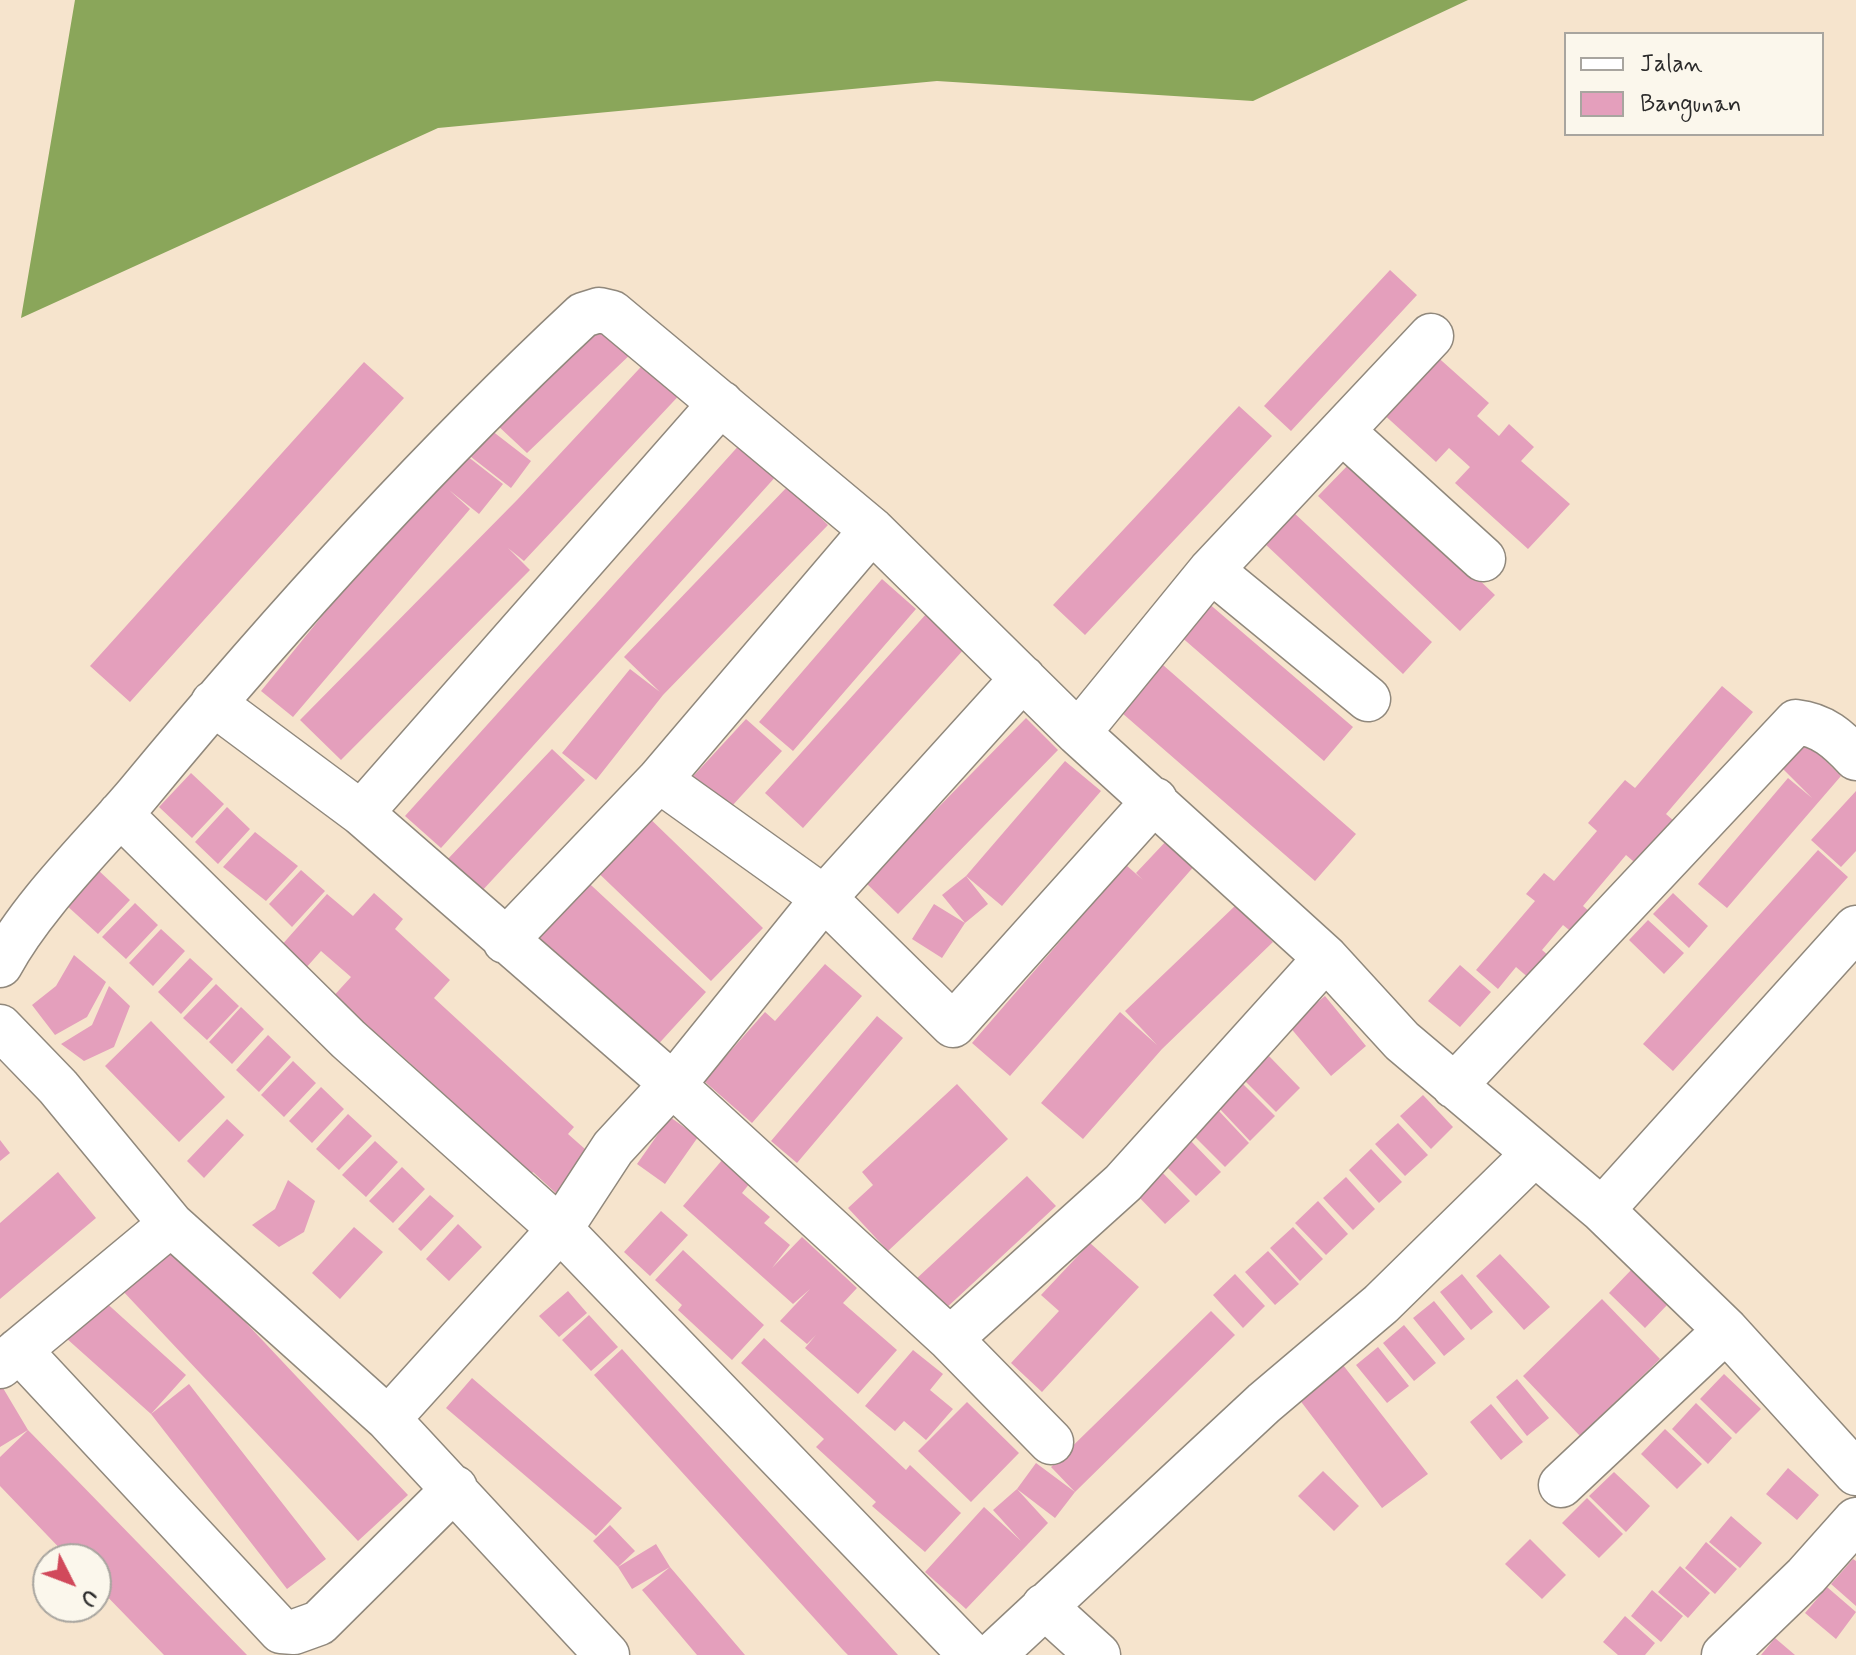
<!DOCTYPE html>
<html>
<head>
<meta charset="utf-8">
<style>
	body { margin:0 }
	#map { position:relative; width:1856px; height:1655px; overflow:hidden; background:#f6e4cd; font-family:Mynerve,sans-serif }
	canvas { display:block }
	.legend { position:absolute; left:1564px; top:32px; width:260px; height:104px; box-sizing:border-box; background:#fbf7ec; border:2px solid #a8a59f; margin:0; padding:10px 14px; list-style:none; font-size:24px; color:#2b2b2b }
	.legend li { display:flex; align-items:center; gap:16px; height:40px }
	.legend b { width:40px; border:2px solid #a8a59f }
	.north { position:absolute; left:32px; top:1543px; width:80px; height:80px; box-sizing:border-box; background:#fbf7ec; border:2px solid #a8a59f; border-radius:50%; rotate:132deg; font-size:22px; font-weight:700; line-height:32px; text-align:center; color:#2b2b2b }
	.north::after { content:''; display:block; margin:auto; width:28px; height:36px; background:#d1495b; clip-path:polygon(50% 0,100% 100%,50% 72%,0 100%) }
</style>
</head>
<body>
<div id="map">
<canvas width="1856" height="1655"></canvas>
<ul class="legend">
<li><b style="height:10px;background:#fff"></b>Jalan</li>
<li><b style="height:22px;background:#e49fbc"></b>Bangunan</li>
</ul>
<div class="north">U</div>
</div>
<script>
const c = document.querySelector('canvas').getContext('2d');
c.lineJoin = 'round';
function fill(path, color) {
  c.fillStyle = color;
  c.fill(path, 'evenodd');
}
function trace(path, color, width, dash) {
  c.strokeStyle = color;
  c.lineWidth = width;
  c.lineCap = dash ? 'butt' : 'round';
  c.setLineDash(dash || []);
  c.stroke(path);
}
const forest = new Path2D(`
	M75 0H1468L1253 101 937 81 438 128 21 318Z`);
const building = new Path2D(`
	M1390 270 1417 295 1291 431 1264 406Z
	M604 317 635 350 527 453 496 424Z
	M1433 353 1489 403 1477 416 1499 436 1509 424 1534 447 1521 461 1570 504 1528 549 1455 483 1470 467 1449 448 1436 462 1380 411Z
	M652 355 686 388 524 561 508 548 530 570 341 760 300 720 517 500Z
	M364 362 404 398 130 702 90 666Z
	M1239 406 1272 436 1085 635 1053 605Z
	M487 427 531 461 511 488 466 453Z
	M742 442 778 474 441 848 405 816Z
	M458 449 503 484 479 514 449 490 470 509 293 717 261 691Z
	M1353 460 1495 595 1460 631 1318 496Z
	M788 486 828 525 663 695 596 780 562 753 630 669 660 692 624 657Z
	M1292 511 1432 642 1403 674 1263 542Z
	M882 579 916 609 793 751 759 722Z
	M1207 602 1353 727 1324 761 1179 635Z
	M927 613 965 648 803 828 765 793Z
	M1155 658 1356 834 1315 881 1114 706Z
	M1722 686 1753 712 1666 814 1683 829 1646 872 1626 855 1583 906 1597 918 1580 939 1563 925 1542 950 1556 962 1537 985 1516 967 1498 989 1476 970 1535 901 1526 894 1544 873 1554 881 1597 831 1588 823 1606 802 1625 780 1635 788Z
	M1026 718 1058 750 898 914 865 882Z
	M746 719 782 751 722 817 686 784Z
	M1807 742 1841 776 1727 908 1698 884 1788 778 1812 798 1782 768Z
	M552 749 585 780 480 893 446 861Z
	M1065 761 1101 791 1002 906 966 876Z
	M191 773 224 804 192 838 159 807Z
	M1856 791V851L1841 867 1811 840Z
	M227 807 250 829 218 864 195 842Z
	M640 809 763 928 711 981 588 863Z
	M255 832 298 866 266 901 223 867Z
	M1169 838 1196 864 1010 1076 972 1043 1126 865 1143 880 1136 873Z
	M1818 850 1848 877 1673 1071 1643 1044Z
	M97 869 130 900 98 934 65 904Z
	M301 870 325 891 292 927 269 904Z
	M578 873 706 992 653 1050 524 932Z
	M966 876 988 904 965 923 942 958 912 939 934 904 965 923 942 895Z
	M374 893 403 919 395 929 450 980 434 998 574 1127 568 1134 594 1157 559 1196 533 1172 524 1182 505 1151 477 1124 390 1045 384 1052 329 1001 351 977 321 951 305 969 280 947 327 894 353 916Z
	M1673 893 1708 926 1689 948 1653 914Z
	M135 903 158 925 126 959 102 937Z
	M1236 905 1273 942 1162 1049 1083 1139 1041 1103 1120 1012 1157 1045 1125 1011Z
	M1648 920 1684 953 1664 974 1629 940Z
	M161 929 185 951 153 986 129 963Z
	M74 955 106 982 87 1017 55 1035 32 1005 56 986Z
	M190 958 213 979 181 1014 158 992Z
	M825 964 862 996 752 1123 704 1081 765 1012 775 1021Z
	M1460 965 1491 992 1460 1027 1428 1001Z
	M216 984 239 1006 207 1040 183 1018Z
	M109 986 130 1006 114 1047 84 1061 61 1044 92 1025Z
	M1325 996 1366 1046 1331 1076 1289 1026Z
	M241 1007 264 1029 232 1064 209 1042Z
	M877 1016 903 1038 797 1163 771 1141Z
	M151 1021 225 1097 179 1142 105 1066Z
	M268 1035 291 1057 259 1092 236 1070Z
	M1269 1056 1300 1088 1276 1112 1244 1080Z
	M293 1061 316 1083 284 1117 261 1095Z
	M957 1084 1008 1139 888 1251 848 1208 873 1185 862 1172Z
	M1243 1084 1275 1116 1250 1141 1219 1108Z
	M321 1087 344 1109 312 1143 289 1121Z
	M1423 1095 1453 1127 1431 1149 1400 1116Z
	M1218 1110 1249 1143 1225 1167 1193 1135Z
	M348 1114 372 1136 339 1170 316 1149Z
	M670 1117 698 1137 665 1184 637 1164Z
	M227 1119 244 1135 204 1178 187 1161Z
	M1398 1123 1428 1155 1405 1176 1375 1144Z
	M1189 1139 1221 1172 1196 1196 1164 1164Z
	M0 1140 10 1153 0 1161Z
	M375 1141 398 1162 366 1197 342 1175Z
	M1371 1149 1402 1182 1379 1203 1349 1170Z
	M723 1159 750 1183 742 1193 770 1217 764 1223 790 1245 772 1268 802 1237 857 1288 843 1303 897 1350 858 1394 805 1348 816 1335 807 1344 780 1321 810 1289 793 1304 683 1206Z
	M402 1167 425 1189 393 1223 369 1201Z
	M1158 1168 1190 1201 1165 1224 1134 1192Z
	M58 1172 96 1218 0 1299V1223Z
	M1027 1176 1056 1206 943 1311 915 1280Z
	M1346 1177 1375 1209 1353 1230 1323 1198Z
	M288 1180 315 1201 304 1232 279 1247 252 1225 275 1209Z
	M430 1195 454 1216 421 1251 398 1229Z
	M1318 1201 1348 1234 1326 1255 1295 1223Z
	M661 1211 688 1235 650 1276 624 1252Z
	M458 1224 482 1247 449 1281 426 1259Z
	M354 1227 383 1252 340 1299 312 1273Z
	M1293 1227 1323 1259 1300 1281 1270 1248Z
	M170 1242 408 1495 358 1541 121 1289Z
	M1090 1243 1139 1287 1042 1392 1011 1363 1059 1311 1041 1295Z
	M683 1250 764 1325 732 1360 678 1310 682 1305 655 1280Z
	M1268 1251 1299 1284 1275 1305 1245 1272Z
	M1500 1254 1550 1307 1524 1330 1476 1276Z
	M1633 1268 1669 1303 1645 1328 1609 1293Z
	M1235 1274 1265 1306 1243 1328 1213 1295Z
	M1462 1274 1493 1312 1471 1330 1440 1292Z
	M568 1291 587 1313 559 1337 539 1316Z
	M102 1299 186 1375 151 1414 66 1338Z
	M1602 1299 1660 1359 1580 1436 1523 1376Z
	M1434 1301 1465 1339 1444 1356 1413 1318Z
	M1211 1311 1235 1335 1075 1492 1055 1518 1017 1489 1048 1523 966 1609 925 1572 984 1507 1021 1541 993 1510 1017 1489 1036 1463 1075 1492 1051 1467Z
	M589 1315 618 1347 591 1371 562 1340Z
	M1404 1325 1436 1363 1414 1381 1383 1343Z
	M764 1338 906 1470 910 1465 961 1513 925 1552 872 1506 876 1502 816 1447 824 1439 741 1363Z
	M1378 1347 1409 1386 1387 1403 1356 1365Z
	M622 1349 647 1377 898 1655H848L843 1650 594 1375Z
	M913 1350 943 1374 930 1390 953 1409 926 1440 904 1421 895 1431 865 1406Z
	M1343 1365 1428 1474 1382 1508 1299 1399Z
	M1724 1374 1761 1409 1736 1434 1700 1399Z
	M472 1378 622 1508 596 1536 446 1408Z
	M1517 1379 1549 1418 1527 1436 1496 1397Z
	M189 1384 326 1559 287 1589 151 1414Z
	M3 1388 28 1430 0 1447V1389Z
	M967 1402 1019 1453 971 1502 918 1451Z
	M1696 1403 1732 1438 1708 1464 1672 1429Z
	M1491 1404 1523 1442 1501 1460 1470 1422Z
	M1665 1429 1702 1464 1677 1489 1641 1454Z
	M28 1430 69 1472 247 1655H164L96 1585V1559H70L0 1486V1457Z
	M1788 1468 1819 1495 1797 1520 1766 1494Z
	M1323 1471 1359 1506 1334 1531 1298 1496Z
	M1614 1472 1650 1506 1626 1532 1589 1496Z
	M1587 1498 1623 1534 1599 1558 1562 1523Z
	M1731 1516 1762 1543 1740 1568 1709 1542Z
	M610 1525 635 1551 618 1567 656 1544 670 1567 745 1655H697L642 1590 670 1567 632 1589 618 1567 593 1541Z
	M1530 1539 1566 1575 1542 1599 1505 1564Z
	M1706 1542 1737 1569 1715 1594 1685 1568Z
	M1853 1559 1856 1561V1606L1831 1584Z
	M1680 1566 1710 1593 1688 1618 1658 1592Z
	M1827 1587 1856 1612 1836 1639 1805 1613Z
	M1652 1590 1683 1616 1661 1642 1631 1616Z
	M1625 1616 1655 1643 1645 1655H1618L1603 1642Z
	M1775 1638 1795 1655H1761Z`);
const minor = new Path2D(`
	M1342 431 1483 559
	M1211 570 1368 699
	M213 703 361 813 671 1083 950 1339 1051 1442
	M1078 733 1211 570 1431 336
	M659 780 824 898 953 1025 1155 800
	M361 813 721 403
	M120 814 348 1039 560 1229 971 1655
	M505 941 659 780 872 530
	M0 965C33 904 92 848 137 795 276 627 423 464 583 315L599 310 612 313 872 530 1078 733 1326 958 1402 1041 1602 1210 1726 1330 1856 1473
	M0 1027 58 1087 171 1224 388 1419 607 1655
	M1454 1086 1796 722C1823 725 1838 739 1856 758
	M1602 1210 1856 928
	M950 1339 1123 1183 1326 958
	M19 1350 281 1631 294 1632 319 1623 455 1488
	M0 1366 171 1224
	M388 1419 560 1229 613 1148 685 1070 824 898 1023 678
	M1561 1485 1726 1330
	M1044 1606 1098 1655
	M993 1655 1264 1403 1381 1304 1533 1155
	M1724 1655 1806 1576 1856 1520`);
fill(forest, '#8aa65a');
fill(building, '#e49fbc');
trace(minor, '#90887c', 47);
trace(minor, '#fff', 44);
</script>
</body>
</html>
